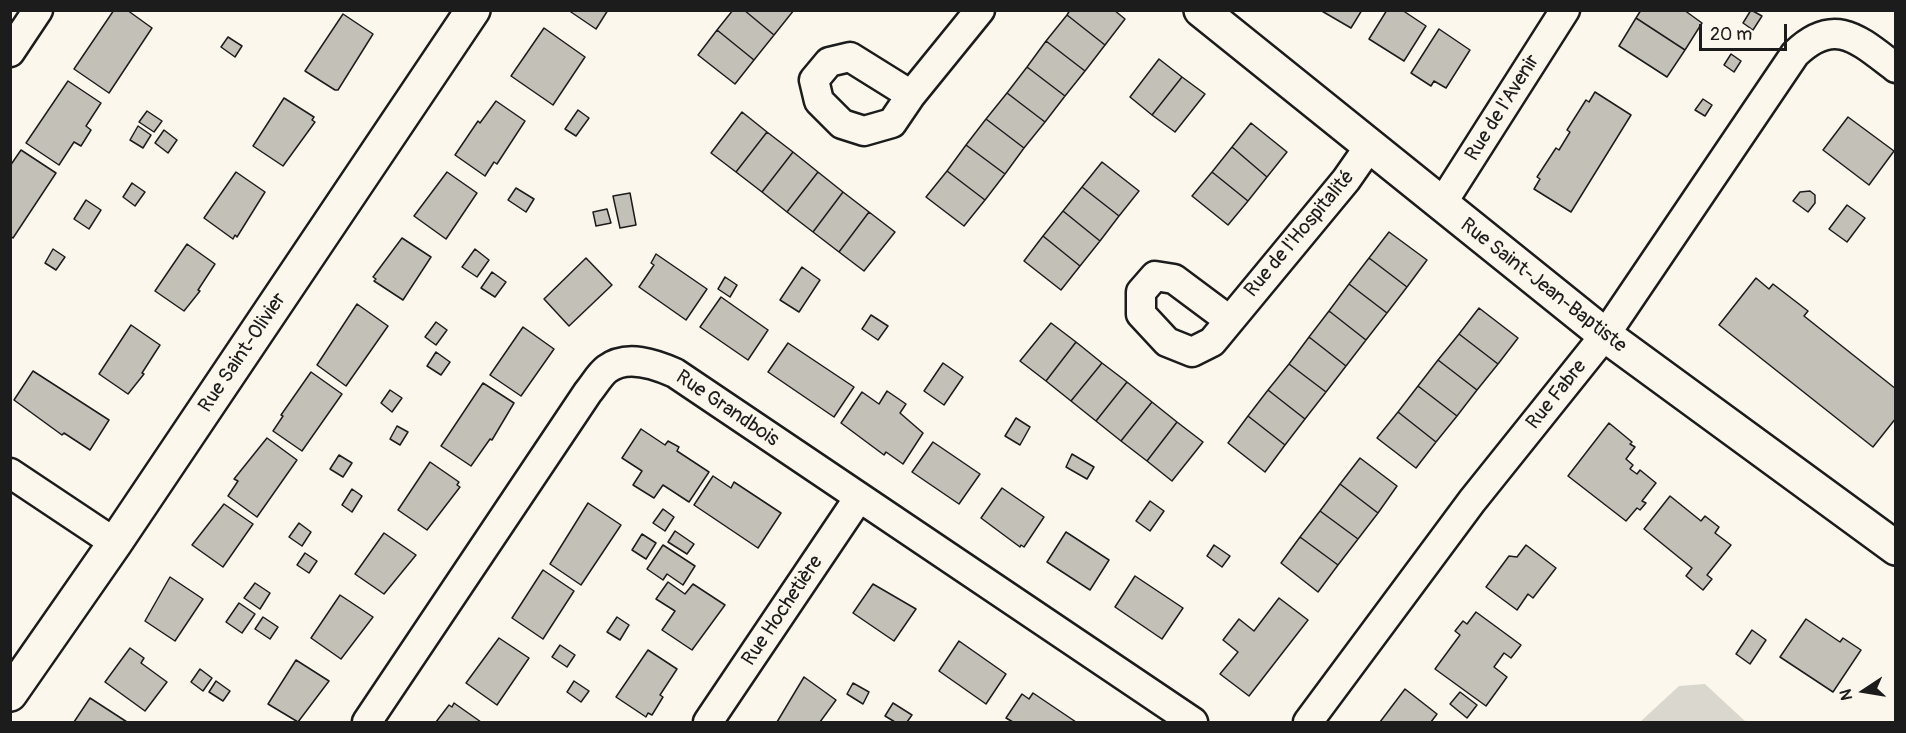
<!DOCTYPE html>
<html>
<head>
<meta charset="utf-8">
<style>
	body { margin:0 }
	#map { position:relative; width:1906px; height:733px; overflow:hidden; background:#fbf7ec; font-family:Pangolin,sans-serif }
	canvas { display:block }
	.frame { position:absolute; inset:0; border:12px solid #1c1c1c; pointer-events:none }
	.north { position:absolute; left:1834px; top:661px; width:60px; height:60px; -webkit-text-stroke:4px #fbf7ec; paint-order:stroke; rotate:258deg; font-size:16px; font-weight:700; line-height:24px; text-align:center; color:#1c1c1c }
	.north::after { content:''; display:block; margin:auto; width:21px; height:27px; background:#1c1c1c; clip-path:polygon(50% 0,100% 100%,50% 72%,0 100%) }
	.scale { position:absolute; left:1699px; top:24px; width:88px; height:27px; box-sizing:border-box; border:3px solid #1c1c1c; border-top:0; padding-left:8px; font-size:18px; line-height:21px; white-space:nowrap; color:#1c1c1c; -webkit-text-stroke:4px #fbf7ec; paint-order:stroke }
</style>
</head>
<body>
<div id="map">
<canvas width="1906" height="733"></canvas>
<div class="frame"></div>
<div class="north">N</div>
<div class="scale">20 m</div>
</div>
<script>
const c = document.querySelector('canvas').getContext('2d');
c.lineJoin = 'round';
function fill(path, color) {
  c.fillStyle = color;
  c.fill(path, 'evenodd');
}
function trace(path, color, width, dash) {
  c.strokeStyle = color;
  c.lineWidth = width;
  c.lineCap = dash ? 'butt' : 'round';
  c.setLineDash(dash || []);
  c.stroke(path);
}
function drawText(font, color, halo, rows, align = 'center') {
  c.font = font + ' Pangolin,sans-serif';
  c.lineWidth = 5;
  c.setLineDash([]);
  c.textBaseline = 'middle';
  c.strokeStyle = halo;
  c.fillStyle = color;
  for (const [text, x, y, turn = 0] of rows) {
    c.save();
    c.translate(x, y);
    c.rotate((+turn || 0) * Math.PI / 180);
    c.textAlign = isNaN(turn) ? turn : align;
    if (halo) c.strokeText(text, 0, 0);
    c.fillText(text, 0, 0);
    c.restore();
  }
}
const green = new Path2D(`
	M1705 684 1746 722H1640L1679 686Z`);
const building = new Path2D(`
	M114 10H127L152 28 109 93 74 69Z
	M568 10H608L596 29Z
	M733 10H744L774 35 754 60 717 30Z
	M744 10H794L774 35Z
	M1070 10H1114L1125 19 1105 45 1067 15Z
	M1320 10H1362L1351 28Z
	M1387 10H1402L1426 26 1404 61 1369 39Z
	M1641 10H1684L1702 23 1685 50 1636 18Z
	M1751 10 1762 16 1753 30 1743 23Z
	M343 14 373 34 338 90H335L305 71Z
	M1067 15 1105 45 1085 71 1046 41Z
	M1636 18 1685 50 1667 77 1619 46Z
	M544 28 585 57 553 105 511 76Z
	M1439 29 1470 50 1446 88 1434 81 1431 86 1411 73Z
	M717 30 754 60 735 84 698 55Z
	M228 37 242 46 235 57 221 47Z
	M1046 41 1085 71 1065 96 1027 67Z
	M1731 54 1741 61 1734 72 1724 65Z
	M1159 59 1182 77 1152 115 1130 97Z
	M1027 67 1065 96 1045 122 1007 93Z
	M1182 77 1205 94 1175 132 1152 115Z
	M68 81 101 103 86 126 91 130 81 146 74 142 59 165 26 143Z
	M1595 92 1631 115 1571 212 1534 189 1540 179 1537 177 1556 148 1559 150 1570 132 1567 130 1586 100 1589 102Z
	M1007 93 1045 122 1024 148 986 119Z
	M284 98 314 117 312 120 315 122 283 166 253 146Z
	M1703 99 1712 105 1705 116 1695 110Z
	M496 101 525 121 497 164 494 162 485 176 455 155 478 121 480 123Z
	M578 110 589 118 576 136 565 129Z
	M147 111 162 121 154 132 139 122Z
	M742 112 767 132 736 172 711 153Z
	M1848 117 1894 151 1869 185 1823 150Z
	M986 119 1024 148 1005 174 966 145Z
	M1251 123 1287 152 1267 177 1232 147Z
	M138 126 151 135 143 148 130 140Z
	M164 130 177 140 168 153 155 143Z
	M767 132 793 152 762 192 736 172Z
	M966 145 1005 174 985 200 947 171Z
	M1232 147 1267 177 1248 201 1212 172Z
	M21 150 56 173 13 238 10 236V166Z
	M793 152 818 172 787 212 762 192Z
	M1102 162 1139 191 1119 216 1082 187Z
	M947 171 985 200 964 226 926 197Z
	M236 172 265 192 237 237 235 235 233 239 204 218Z
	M447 172 477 193 446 239 414 216Z
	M818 172 843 192 813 232 787 212Z
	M1212 172 1248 201 1228 225 1192 196Z
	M132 183 145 192 135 206 123 197Z
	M1082 187 1119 216 1100 241 1063 211Z
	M516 188 534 199 526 212 508 200Z
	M1810 191 1815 195V203L1808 212 1793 201 1800 192Z
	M843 192 869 212 839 252 813 232Z
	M630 193 636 225 620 228 613 196Z
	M86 200 101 210 89 229 74 219Z
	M1847 205 1865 218 1847 242 1829 229Z
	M607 209 611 223 596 226 593 212Z
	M1063 211 1100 241 1080 266 1043 236Z
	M869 212 895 232 864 271 839 252Z
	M1389 232 1427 260 1407 287 1369 258Z
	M1043 236 1080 266 1061 290 1024 261Z
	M402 238 431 257 403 300 374 281 376 279 373 277Z
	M187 244 215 264 198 290 200 291 184 311 155 291Z
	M53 249 65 257 56 270 45 263Z
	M475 249 489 260 477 277 462 267Z
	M656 254 707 289 686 320 639 287 654 265 651 263Z
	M586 258 612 285 569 326 544 299Z
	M1369 258 1407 287 1387 313 1349 284Z
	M802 267 820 280 799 312 780 300Z
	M492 272 506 282 495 297 481 288Z
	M725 277 737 285 730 297 718 289Z
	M1756 278 1769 289 1773 284 1808 311 1804 316 1896 389V418L1873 447 1719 325Z
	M1349 284 1387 313 1366 340 1329 311Z
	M721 297 768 330 748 360 700 327Z
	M357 304 388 326 346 386 317 365Z
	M1479 308 1518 338 1498 364 1459 334Z
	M1329 311 1366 340 1346 366 1309 337Z
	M871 315 888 326 878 340 862 329Z
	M436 322 447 330 436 345 425 337Z
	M1051 323 1076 342 1046 381 1020 361Z
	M131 325 160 345 142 373 144 374 128 394 99 374Z
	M523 327 554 349 521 396 490 375Z
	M1459 334 1498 364 1477 390 1438 360Z
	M1309 337 1346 366 1326 392 1289 364Z
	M1076 342 1102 363 1071 401 1046 381Z
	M788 343 854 387 834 417 768 372Z
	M436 352 450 362 441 375 427 366Z
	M1438 360 1477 390 1457 416 1418 386Z
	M943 363 963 377 944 405 924 391Z
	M1102 363 1127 382 1096 421 1071 401Z
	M1289 364 1326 392 1305 419 1268 390Z
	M33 371 109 420 90 450 64 433 62 435 14 400Z
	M311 372 342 394 302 451 273 431 283 416 281 415Z
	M1127 382 1152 402 1121 441 1096 421Z
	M483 383 514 403 492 440 490 439 471 466 441 446Z
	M1418 386 1457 416 1436 442 1398 412Z
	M390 390 402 398 392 412 381 403Z
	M1268 390 1305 419 1285 445 1248 416Z
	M887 391 906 404 900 413 923 433 903 464 886 452 884 455 841 423 862 392 879 404Z
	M1152 402 1177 422 1147 461 1121 441Z
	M1398 412 1436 442 1416 468 1377 438Z
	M1248 416 1285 445 1265 472 1228 443Z
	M1016 418 1030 427 1020 445 1005 436Z
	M1177 422 1203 442 1172 481 1147 461Z
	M1609 423 1632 442 1630 444 1635 447 1626 459 1633 465 1630 469 1637 474 1640 470 1656 483 1642 501 1646 503 1640 510 1637 508 1626 521 1568 476Z
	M397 426 408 432 400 445 390 439Z
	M641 429 665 445 668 441 679 447 677 451 709 472 689 502 663 485 654 498 633 485 642 471 622 458Z
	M267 438 297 460 257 517 228 496 238 481 234 479Z
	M933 442 980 474 959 504 912 472Z
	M1072 454 1094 467 1087 479 1066 467Z
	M339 455 352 463 343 477 330 469Z
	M1360 458 1397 486 1378 513 1340 484Z
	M430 462 459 482 457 485 460 487 427 530 398 510Z
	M713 476 731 488 734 482 781 513 758 548 694 505Z
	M1340 484 1378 513 1358 539 1320 511Z
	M1002 488 1044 517 1024 547 1021 545 1020 547 981 518Z
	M352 489 362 496 352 512 342 505Z
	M1670 496 1701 521 1705 516 1719 527 1715 533 1731 545 1707 575 1712 579 1703 590 1686 576 1692 568 1644 529Z
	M1150 501 1164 511 1150 531 1136 521Z
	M588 503 621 525 581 585 550 564Z
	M224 504 253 524 223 567 192 545Z
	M663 509 674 517 665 531 653 523Z
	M1320 511 1358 539 1338 565 1300 537Z
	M299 523 311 532 302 546 289 537Z
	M675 531 694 544 687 554 668 542Z
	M1066 532 1109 560 1090 590 1047 562Z
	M384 533 416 555 384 594 355 574Z
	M642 534 656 543 646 559 632 550Z
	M1300 537 1338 565 1318 592 1281 563Z
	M663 545 695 566 683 585 667 574 663 580 647 569Z
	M1214 545 1230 556 1222 567 1207 556Z
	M1526 545 1556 568 1533 598 1528 594 1517 610 1486 587 1509 556 1517 557Z
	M305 553 317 561 309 573 297 565Z
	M543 570 574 591 543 639 512 618Z
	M1135 576 1183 608 1162 639 1115 607Z
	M170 577 203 599 175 641 145 621Z
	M668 582 685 594 693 584 725 605 692 650 662 630 675 611 656 599Z
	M255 583 270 593 260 609 244 598Z
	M873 584 916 609 894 641 853 613Z
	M340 595 373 617 341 659 311 638Z
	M1279 598 1308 620 1249 696 1220 674 1238 652 1223 640 1239 619 1254 631Z
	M239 603 255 614 242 633 226 622Z
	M1476 612 1521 645 1511 658 1504 653 1494 667 1507 677 1486 706 1435 669 1460 635 1455 631 1463 621 1467 624Z
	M263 617 278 627 270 639 255 629Z
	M617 617 629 625 620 640 607 632Z
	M1806 619 1840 642 1843 638 1861 650 1833 692 1780 657Z
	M1752 630 1766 640 1750 664 1736 654Z
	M499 638 529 658 497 705 466 683Z
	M959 641 1006 674 986 704 939 671Z
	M560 645 575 655 567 667 552 657Z
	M130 648 144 658 141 663 167 682 145 711 105 682Z
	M648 650 677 669 660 695 663 697 652 715 648 713 646 717 616 697Z
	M296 660 329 681 298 722 268 704Z
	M200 669 212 678 203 691 191 682Z
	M804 677 836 700 820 722H777Z
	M216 681 230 691 223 701 209 692Z
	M574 681 589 691 581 702 567 692Z
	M853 683 869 692 863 704 847 694Z
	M1405 689 1437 714 1431 722H1380Z
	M1460 692 1477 705 1467 718 1450 704Z
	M1033 693 1076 722H1013L1006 718 1022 694 1029 699Z
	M90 698 127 722H74Z
	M454 703 481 722H436L449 705 452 707Z
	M893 703 912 715 907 722H895L885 716Z`);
const minor = new Path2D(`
	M10 52 38 10
	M911 95 850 57 829 62 814 80 819 101 842 124 864 131 892 123 911 95 980 10
	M1441 205 1565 10
	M1229 320 1174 279 1155 276 1141 292V314L1167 342 1192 352 1212 342 1346 180 1369 147
	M10 473 115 543
	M367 722 588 392C594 385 600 374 607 369 627 354 655 364 675 373L1193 722
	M708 722 858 499
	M1308 722 1472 501 1605 335 1795 54C1835 15 1859 40 1896 68`);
const tertiary = new Path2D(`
	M1201 10 1605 335 1896 548
	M10 694 115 543 473 10`);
const streetNames = [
	["Rue de l'Avenir",1503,108,-58],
	["Rue de l'Hospitalité",1300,234,-50],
	["Rue Saint-Jean-Baptiste",1543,286,38],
	["Rue Saint-Olivier",243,353,-56],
	["Rue Fabre",1557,395,-51],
	["Rue Grandbois",727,409,34],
	["Rue Hochetière",783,611,-56]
];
fill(green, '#dad7ce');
fill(building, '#c3c0b8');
trace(building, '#1c1c1c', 1.5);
trace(minor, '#1c1c1c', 33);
trace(tertiary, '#1c1c1c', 38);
trace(minor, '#fbf7ec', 28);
trace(tertiary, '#fbf7ec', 33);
drawText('20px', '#1c1c1c', '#fbf7ec', streetNames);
</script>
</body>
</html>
